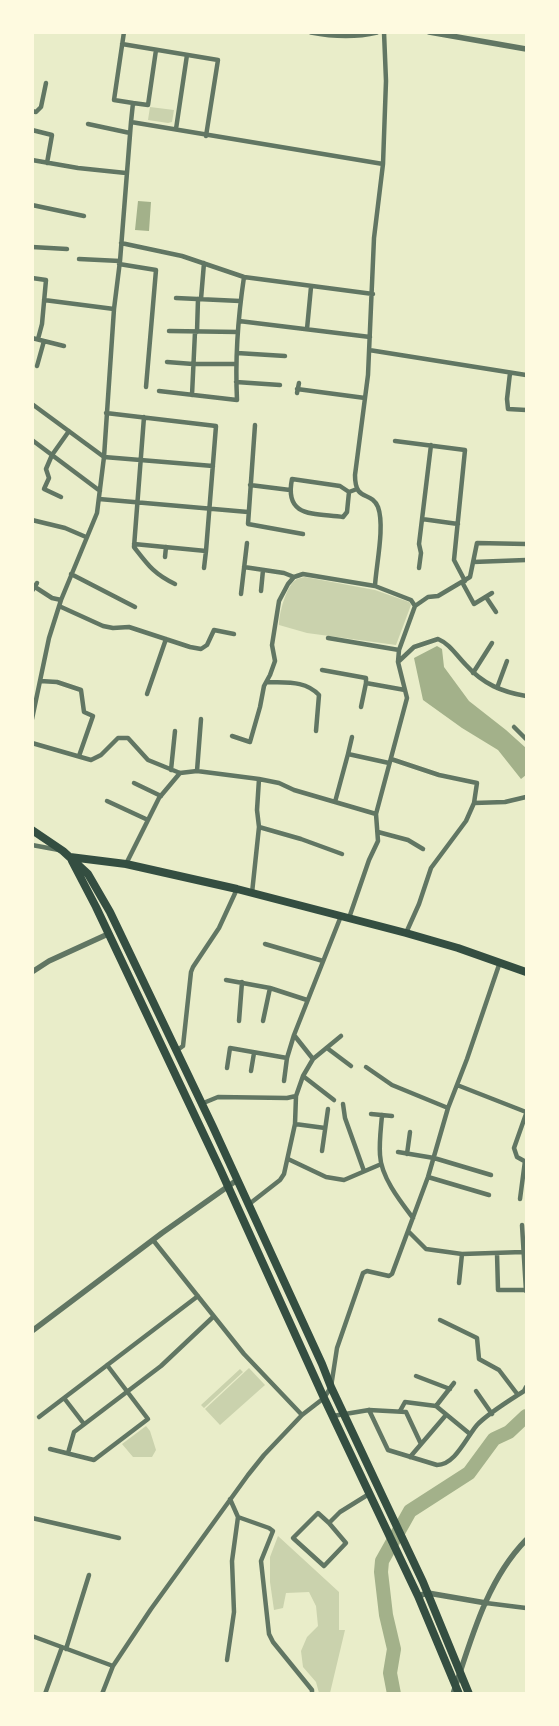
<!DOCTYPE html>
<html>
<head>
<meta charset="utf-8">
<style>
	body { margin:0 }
	#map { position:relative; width:559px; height:1726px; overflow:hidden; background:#e9edc9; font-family:"Zilla Slab",serif }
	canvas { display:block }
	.frame { position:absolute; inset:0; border:34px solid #fefae0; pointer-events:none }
</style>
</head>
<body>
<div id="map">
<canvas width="559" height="1726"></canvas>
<div class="frame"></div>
</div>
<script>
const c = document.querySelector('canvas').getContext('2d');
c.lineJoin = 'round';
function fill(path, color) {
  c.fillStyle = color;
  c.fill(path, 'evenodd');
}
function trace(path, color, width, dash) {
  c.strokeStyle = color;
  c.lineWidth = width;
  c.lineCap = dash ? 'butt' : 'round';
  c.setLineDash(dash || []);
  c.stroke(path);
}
const green = new Path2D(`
	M150 107 174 110 172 122 168 123 148 120Z
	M305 577 375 590 409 602 411 605 396 645 307 633 279 625C279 614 286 585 297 579 299 578 302 578 305 577Z
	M249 1368 265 1385 220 1425 205 1409Z
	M240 1369 243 1372 204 1408 201 1405Z
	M146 1426 150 1431 156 1450 152 1457H133L122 1444Z
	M278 1536 339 1592V1630H345L330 1693H319L316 1682 303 1667 301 1651 307 1637 318 1626 316 1606 309 1592 286 1593 283 1608 274 1610 270 1582V1557Z`);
const water = new Path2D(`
	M138 201 151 202 149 231 135 230Z
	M437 646 442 649 444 667 469 701 506 730 526 748V775L521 779 498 750 462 728 423 700 414 658Z`);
const river = new Path2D(`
	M394 1694 390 1673 394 1649 386 1615 381 1572 382 1561 410 1511 469 1473 494 1439 509 1432 526 1416`);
const minor = new Path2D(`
	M124 32 114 100 133 103 131 122
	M122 44 218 60 206 136
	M133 103 148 105 156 50
	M32 111 36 112 41 107 46 83
	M88 124 130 133
	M176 129 187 55
	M32 130 52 135 47 163
	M32 160 78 168 126 173
	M32 205 84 216
	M121 243 182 256 244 277 373 294
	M32 247 67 249
	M79 259 120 261
	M119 264 156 270 146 387
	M32 278 46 280 42 324 38 339
	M176 298 240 301
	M201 299 204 263
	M44 300 114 309
	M239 321 370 337
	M307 329 311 287
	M169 331 238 332
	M197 332 198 299
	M32 338 64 346
	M369 350 526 375
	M237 353 285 356
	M167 362 193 364H236
	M37 366 44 341
	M510 373 507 399 508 409 526 410
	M236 382 280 385
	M297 389 365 398
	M159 391 237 400C235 359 238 317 244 277
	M297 393 299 383
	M192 395 195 332
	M32 404 104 457 213 466
	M106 413 216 426 206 551 134 544
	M144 417 134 547C148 565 154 574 175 584
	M255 425 248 524 303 534
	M32 440 100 491
	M395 441 465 450 454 560 465 581
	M250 485 290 490
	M349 492 340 486 292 479C284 518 314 513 343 517L347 512 349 492 357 489
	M61 497 44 489 49 478 46 469 52 455 69 431
	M99 499 248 512
	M422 519 458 524
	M32 520 65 528 86 537
	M165 557 166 547
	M473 562 526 560
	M244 567 284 573 294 577
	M204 568 206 551
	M419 568 421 553 419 544 431 445
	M71 574 135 607
	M462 582 474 604 492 593
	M375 586C376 566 385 526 378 507 371 490 355 503 355 475L368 375 374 238 383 164 386 81 384 32
	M35 587 52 598 61 600
	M32 591 37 583
	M261 591 263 570
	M241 594 247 543
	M486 597 496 612
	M59 606 103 626 113 628 129 627 190 647 201 649 207 645 214 630 234 634
	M415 606 428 597 438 596 470 577 477 543 526 544
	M328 638 399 650
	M398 662 414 647 438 639C450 644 456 655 466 665 483 684 502 692 526 696
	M322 670 366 678V683L405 690
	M473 673 492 643
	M40 681 57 682 81 690 84 712 93 716 79 756
	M267 682C286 683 305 680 319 695L316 731
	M497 688 507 661
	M147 694 166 639
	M361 707 366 683
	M32 719 49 638 61 600 97 513 104 457 114 309 120 261 131 122 383 164
	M514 727 526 739
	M232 736 250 742 260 707 264 686 270 675 275 661 272 645 279 601 288 584 294 577 303 574 375 586 411 600 415 606 399 650 398 662 407 698 376 814 378 841 369 860 349 918
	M352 737 348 754 389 763
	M32 743 91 760 101 755 118 738H128L148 760 180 773 197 771 259 779 279 783 294 790 376 814
	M391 759 439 775 477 783 474 803 466 821 431 868 419 904 406 933
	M171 770 175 731
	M197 771 201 719
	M134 783 161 796
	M107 801 148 820
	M335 802 348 754
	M474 803 505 802 526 797
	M259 827 301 839 342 854
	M378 832 408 840 423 849
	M32 845 59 850
	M126 864 159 798 180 773
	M252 893 259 827 257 810 259 779
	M265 944 323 961
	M226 980 270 988 307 1000
	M239 1021 242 982
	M263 1021 270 988
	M327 1048 351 1066
	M176 1051 183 1046 191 972 193 967 219 928 237 889
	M313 1059 341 1036
	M366 1067 392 1085 448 1108
	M227 1068 230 1048 287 1058
	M251 1071 254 1053
	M303 1076 334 1100
	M284 1081 287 1058 294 1035
	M457 1085 526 1112
	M201 1104 218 1097 287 1098 296 1096 303 1076 313 1059 294 1035 341 916
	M343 1104 345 1118 364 1171
	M371 1114 392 1116
	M526 1114 514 1148 517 1157 526 1162
	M382 1115C381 1128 379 1142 380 1155 381 1177 400 1201 413 1218
	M295 1124 325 1128
	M322 1151 328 1109
	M398 1152 434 1158 491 1175
	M407 1154 410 1132
	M288 1159 326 1177 344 1180 379 1165
	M428 1177 489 1195
	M520 1199 525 1161
	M248 1205 280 1180 284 1174 295 1124 296 1096
	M522 1225 526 1291
	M408 1231 426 1249 462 1254 523 1252
	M153 1240 244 1354 302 1415
	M497 1253 498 1290H526
	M459 1283 462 1254
	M440 1320 477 1338 479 1359 499 1370 518 1395
	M416 1376 450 1389
	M476 1391 492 1414
	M64 1398 84 1424
	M436 1406 454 1383
	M369 1410 388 1450 437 1465C455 1465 466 1438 477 1425 487 1414 510 1400 524 1391L526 1387
	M400 1411 405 1402 436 1406 470 1434
	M333 1416 369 1410 406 1412 421 1444
	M39 1417 198 1296
	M50 1449 94 1460 148 1419 107 1365
	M68 1453 74 1432 161 1366 213 1317
	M410 1457 446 1415
	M238 1517 269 1528 273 1531 261 1561 269 1634 273 1642 312 1690V1694
	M32 1518 119 1538
	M329 1523 318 1513 293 1538 324 1566 346 1543 329 1523 340 1512 369 1494
	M486 1603 526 1608
	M32 1636 113 1666
	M66 1649 89 1575
	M227 1660 234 1612 232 1561 238 1517 230 1499
	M45 1694 62 1647
	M102 1694 113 1666 151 1609 248 1475 264 1455 302 1415 324 1398 331 1387 337 1348 363 1273 367 1271 389 1276 392 1274 428 1177 448 1108 467 1059 500 962`);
const tertiary = new Path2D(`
	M311 32C332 36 356 37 377 32
	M429 32 526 49
	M32 972 49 961 108 934
	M32 1331 162 1233 237 1180
	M418 1596 428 1593 486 1603
	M453 1694C471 1640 486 1581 526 1540`);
const primary = new Path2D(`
	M32 830 63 851 88 874 110 912 213 1127 322 1364 331 1387 423 1582 469 1694
	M70 857 126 864 237 889 406 933 458 948 526 972
	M72 861 96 907 221 1171 324 1398 418 1596 459 1694`);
fill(green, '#cad2ad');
fill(water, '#a3b18a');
trace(river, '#a3b18a', 14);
trace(minor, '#617663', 4.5);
trace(tertiary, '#617663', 5.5);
trace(primary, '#344e41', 8);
</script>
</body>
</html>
